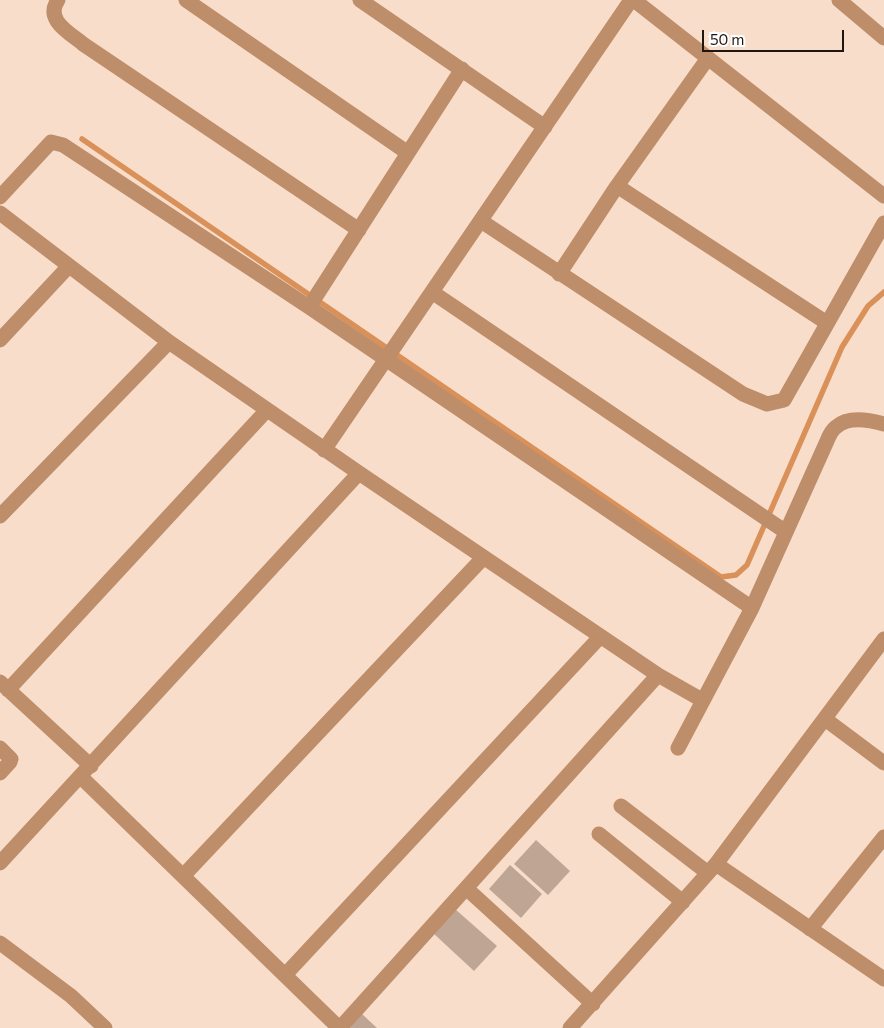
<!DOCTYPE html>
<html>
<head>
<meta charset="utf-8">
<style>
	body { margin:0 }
	#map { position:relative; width:884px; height:1028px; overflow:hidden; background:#f8ddca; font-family:Commissioner,sans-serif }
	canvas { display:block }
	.scale { position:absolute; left:702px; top:30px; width:142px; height:22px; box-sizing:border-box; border:2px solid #1f160f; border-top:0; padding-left:6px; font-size:15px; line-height:18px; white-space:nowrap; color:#1f160f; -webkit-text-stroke:4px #fff; paint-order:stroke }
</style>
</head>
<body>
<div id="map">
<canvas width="884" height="1028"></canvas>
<div class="scale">50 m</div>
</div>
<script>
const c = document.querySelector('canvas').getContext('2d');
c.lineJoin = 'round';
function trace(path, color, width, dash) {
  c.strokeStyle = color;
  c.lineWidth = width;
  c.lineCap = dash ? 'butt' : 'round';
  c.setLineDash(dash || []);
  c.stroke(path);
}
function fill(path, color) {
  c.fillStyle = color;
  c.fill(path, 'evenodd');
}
const stream = new Path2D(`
	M82 139 721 577 736 575 747 565 842 347 868 306 884 292`);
const building = new Path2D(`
	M536 840 570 871 548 895 514 864Z
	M510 865 542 894 521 918 489 889Z
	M455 909 497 946 474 971 433 933Z
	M362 1014 377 1028H350Z`);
const minor = new Path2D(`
	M58 0C44 20 70 33 83 44L359 230
	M186 0 408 153
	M360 0 545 127
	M634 0 884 196
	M839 0 884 38
	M617 186 827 323
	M0 197 51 142 63 145 309 307 752 608
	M0 213 169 342 359 473 658 675 340 1028
	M481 221 743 394 767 404 784 400 884 223
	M559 274 617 186 708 58
	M432 292 786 532
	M309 307 462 69
	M0 340 69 266
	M324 450 631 0
	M0 516 169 342
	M658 675 702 700
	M0 682 91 766
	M8 690 267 410
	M825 719 884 763
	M0 748 11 759 10 762 0 773
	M678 748 752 608 827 441C829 436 832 430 836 427 848 416 870 420 884 424
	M81 777 339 1028
	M621 806 708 873
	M599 834 683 902
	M0 863 359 473
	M716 864 884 979
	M183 876 483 558
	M466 888 593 1004
	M810 929 884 837
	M0 943 71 996 105 1028
	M285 975 600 637
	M570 1028 716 864 884 639`);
trace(stream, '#d99159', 5.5);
fill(building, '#bfa694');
trace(minor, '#be8d69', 15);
</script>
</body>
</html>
